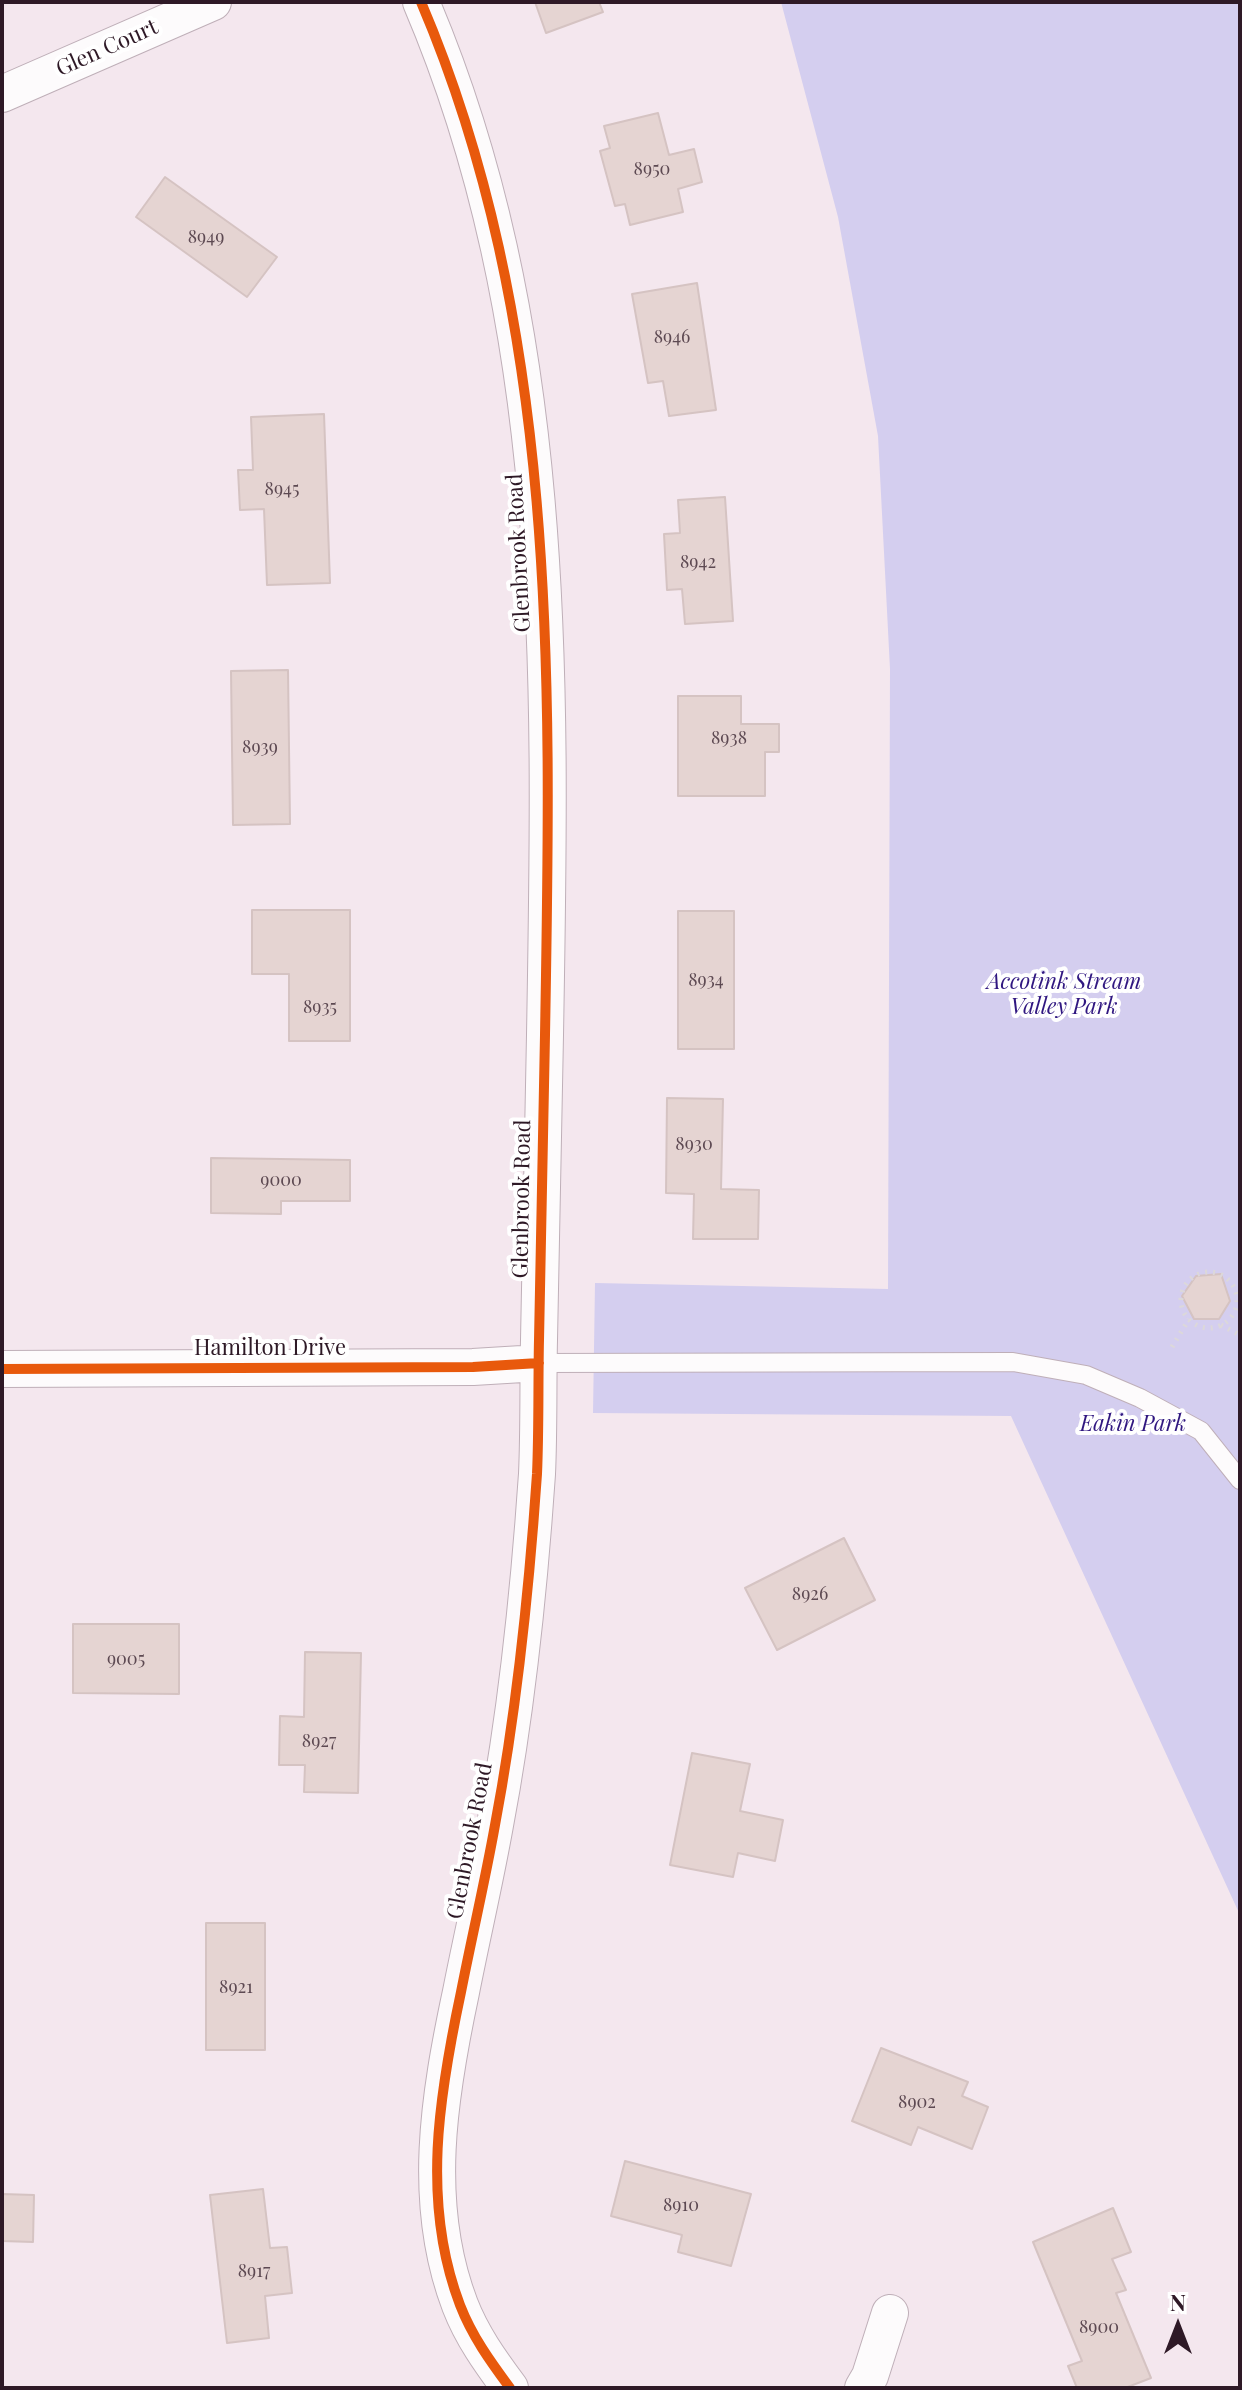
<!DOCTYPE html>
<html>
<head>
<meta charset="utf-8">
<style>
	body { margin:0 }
	#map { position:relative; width:1242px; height:2390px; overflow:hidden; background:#f4e7ee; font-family:"Playfair Display",serif }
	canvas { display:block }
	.frame { position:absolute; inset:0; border:4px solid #2e1926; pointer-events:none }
	.north { position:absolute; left:1138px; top:2286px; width:80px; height:80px; -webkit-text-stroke:6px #fff; paint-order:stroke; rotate:0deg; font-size:22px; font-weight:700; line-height:32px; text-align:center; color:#2e1926 }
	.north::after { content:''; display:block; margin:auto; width:28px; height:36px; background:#2e1926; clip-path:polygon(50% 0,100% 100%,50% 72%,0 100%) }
</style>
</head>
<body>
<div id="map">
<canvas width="1242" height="2390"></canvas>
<div class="frame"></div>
<div class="north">N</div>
</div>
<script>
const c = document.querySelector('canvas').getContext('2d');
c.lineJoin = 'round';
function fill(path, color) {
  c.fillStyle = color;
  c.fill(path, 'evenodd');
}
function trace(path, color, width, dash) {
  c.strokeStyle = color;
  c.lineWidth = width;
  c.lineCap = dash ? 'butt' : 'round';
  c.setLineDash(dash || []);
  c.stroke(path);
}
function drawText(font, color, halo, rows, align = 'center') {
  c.font = font + ' "Playfair Display",serif';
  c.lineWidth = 8;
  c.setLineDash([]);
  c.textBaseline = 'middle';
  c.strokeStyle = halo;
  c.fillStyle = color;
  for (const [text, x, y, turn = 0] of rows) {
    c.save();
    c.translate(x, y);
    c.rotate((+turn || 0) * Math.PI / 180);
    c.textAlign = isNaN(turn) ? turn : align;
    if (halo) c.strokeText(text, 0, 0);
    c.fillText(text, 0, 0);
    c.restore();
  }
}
const green = new Path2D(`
	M781 2H1240V1915L1011 1416 593 1413 595 1283 888 1289 890 669 878 436 838 217Z`);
const building = new Path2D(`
	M535 2H599L603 12 546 33Z
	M658 113 669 155 694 149 702 182 678 189 683 212 630 225 625 204 615 206 600 151 610 148 604 126Z
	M165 177 277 257 247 297 136 217Z
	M697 283 716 410 669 416 663 381 648 383 632 294Z
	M324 414 330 583 267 585 264 509 240 510 238 470H253L251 417Z
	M725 497 733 621 685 624 682 589 667 590 664 534 680 533 678 500Z
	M288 670 290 824 233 825 231 671Z
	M678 696H741V724H779V752H765V796H678Z
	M252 910H350V1041H289V974H252Z
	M678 911H734V1049H678Z
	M667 1098 723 1099 721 1189 759 1190 758 1239H693L694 1194 666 1193Z
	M211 1158 350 1160V1201H281V1214L211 1213Z
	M1221 1274 1230 1301 1219 1319H1194L1182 1296 1196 1276Z
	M844 1538 875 1600 777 1650 745 1588Z
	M73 1624H179V1694L73 1693Z
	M305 1652 361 1653 358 1793 304 1792 305 1765H279L280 1716 304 1717Z
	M692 1753 750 1764 740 1811 783 1820 775 1861 738 1853 733 1877 670 1865Z
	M206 1923H265V2050H206Z
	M881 2048 968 2082 962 2096 988 2107 972 2149 918 2127 911 2145 852 2121Z
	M625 2161 751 2194 731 2266 678 2252 682 2235 611 2216Z
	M263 2189 270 2248 287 2247 292 2293 265 2296 269 2338 227 2343 210 2195Z
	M2 2194 34 2195 33 2242 2 2241Z
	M1113 2208 1131 2252 1112 2259 1126 2290 1116 2293 1151 2378 1125 2388H1077L1068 2366 1082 2361 1033 2242Z`);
const path = new Path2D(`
	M1181 1300a28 28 0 1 1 56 0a28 28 0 1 1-56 0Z
	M1221 1325 1240 1335
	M1172 1347 1189 1319`);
const lane = new Path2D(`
	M539 1363 1013 1362 1086 1375 1140 1398 1201 1431 1240 1480`);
const street = new Path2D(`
	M421 2C560 328 551 688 545 1035 543 1137 541 1238 539 1340 538 1384 539 1430 537 1474 529 1591 517 1709 495 1825 485 1881 472 1936 461 1992 439 2095 421 2203 460 2305 472 2336 490 2361 510 2388
	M2 94 213 2
	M2 1369 473 1367 539 1363
	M863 2388 870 2376 890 2313`);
const cycleway = new Path2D(`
	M421 2C560 328 551 688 545 1035 543 1137 541 1238 539 1340 538 1384 539 1430 537 1474 529 1591 517 1709 495 1825 485 1881 472 1936 461 1992 439 2095 421 2203 460 2305 472 2336 490 2361 510 2388
	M2 1369 473 1367 539 1363`);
const numberNames = [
	["8950",652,169],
	["8949",206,237],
	["8946",672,337],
	["8945",282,489],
	["8942",698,562],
	["8938",729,738],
	["8939",260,747],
	["8934",706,980],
	["8935",320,1007],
	["8930",694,1144],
	["9000",281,1180],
	["8926",810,1594],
	["9005",126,1659],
	["8927",319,1741],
	["8921",236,1987],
	["8902",917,2102],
	["8910",681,2205],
	["8917",254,2271],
	["8900",1099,2327]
];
const streetNames = [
	["Glen Court",107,48,-24],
	["Glenbrook Road",519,553,-93],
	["Glenbrook Road",522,1199,-89],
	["Hamilton Drive",270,1348],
	["Glenbrook Road",470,1841,-79]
];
const parkNames = [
	["Accotink Stream",1064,982],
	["Valley Park",1064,1007],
	["Eakin Park",1133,1424]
];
fill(green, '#d4ceef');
fill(building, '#e5d4d2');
trace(building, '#d5c3c2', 2);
trace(lane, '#bfafb8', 20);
trace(street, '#bfafb8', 38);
trace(path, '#dcd8da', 5, [2, 6]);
trace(lane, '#fdfbfc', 18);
trace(street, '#fdfbfc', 36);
trace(cycleway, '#e8590c', 10);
drawText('18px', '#5d4952', null, numberNames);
drawText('22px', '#2e1926', '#fff', streetNames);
drawText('italic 22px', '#301780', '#fff', parkNames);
</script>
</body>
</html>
